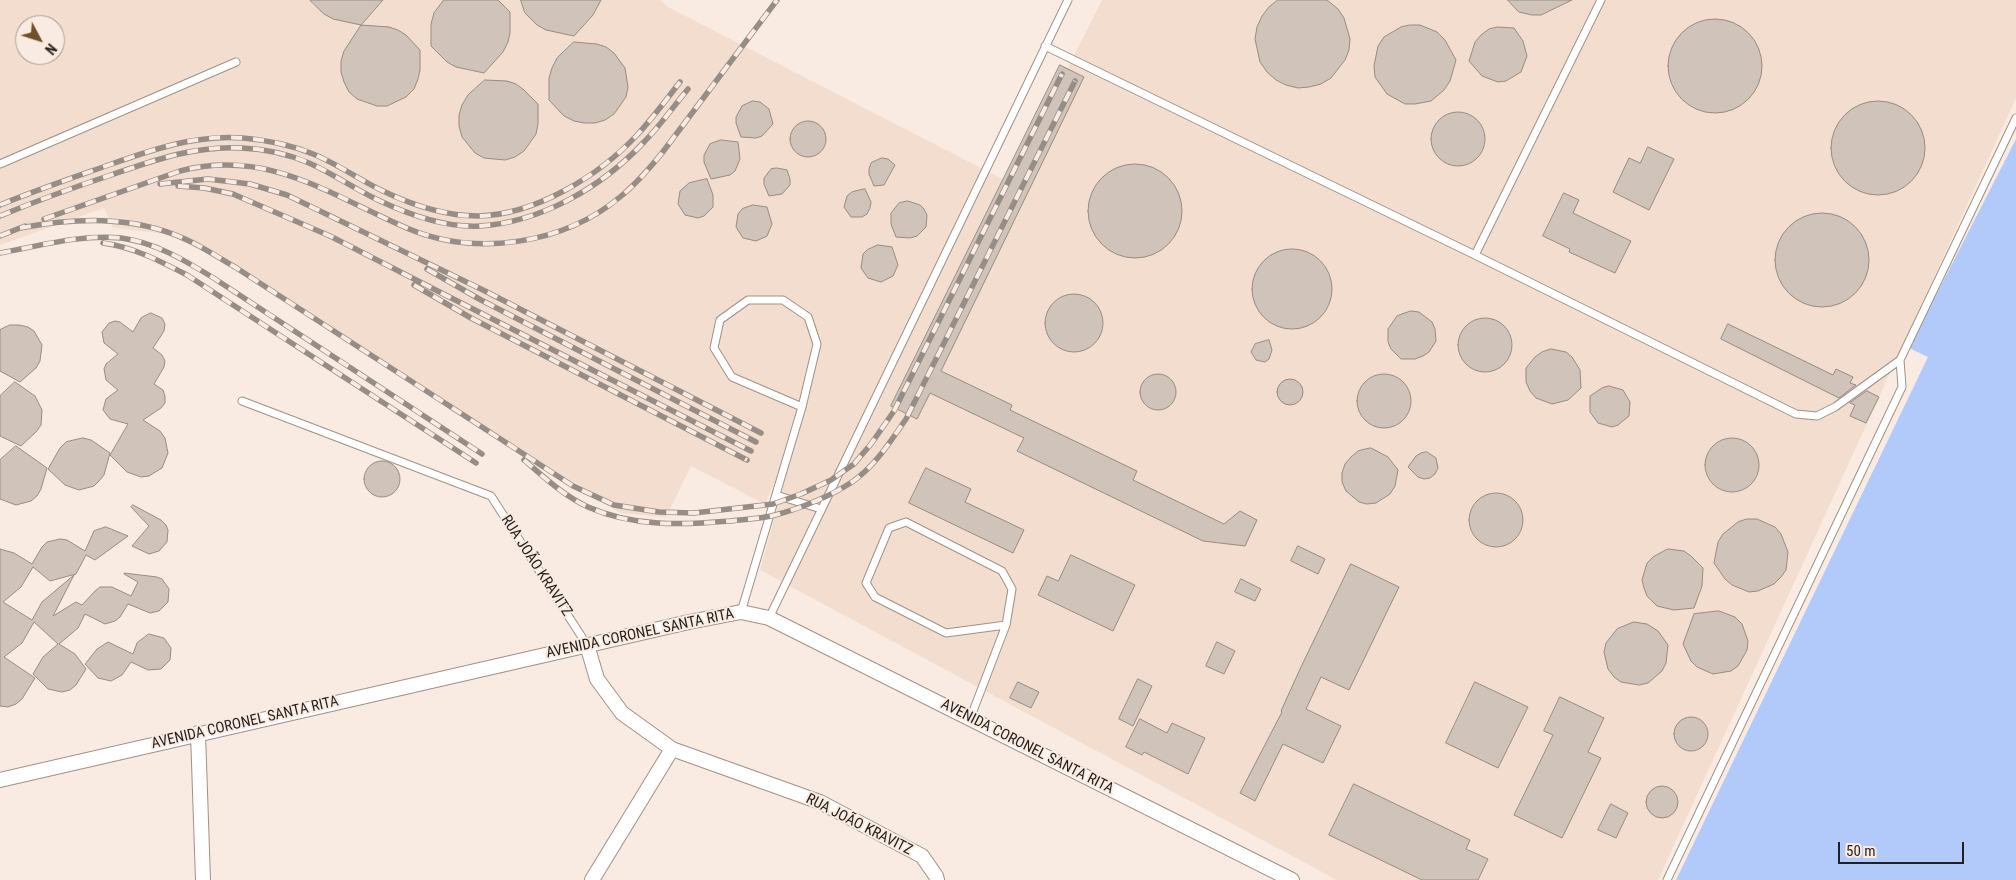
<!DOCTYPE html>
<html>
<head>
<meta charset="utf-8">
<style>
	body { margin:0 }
	#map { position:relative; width:2016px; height:880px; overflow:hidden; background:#f9ebe1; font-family:"Roboto Condensed",sans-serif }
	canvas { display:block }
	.north { position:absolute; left:15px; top:15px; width:50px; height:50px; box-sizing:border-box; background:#f9ebe1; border:1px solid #a49992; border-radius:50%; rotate:130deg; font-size:14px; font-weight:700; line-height:20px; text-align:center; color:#241f1c }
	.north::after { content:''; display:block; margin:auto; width:18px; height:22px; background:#735029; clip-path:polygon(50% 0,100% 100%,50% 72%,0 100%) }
	.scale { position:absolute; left:1838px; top:842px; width:126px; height:22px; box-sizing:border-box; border:2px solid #241f1c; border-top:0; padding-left:6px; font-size:15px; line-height:18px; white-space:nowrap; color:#241f1c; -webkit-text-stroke:4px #f9ebe1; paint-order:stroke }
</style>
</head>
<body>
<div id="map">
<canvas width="2016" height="880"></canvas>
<div class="north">N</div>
<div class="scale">50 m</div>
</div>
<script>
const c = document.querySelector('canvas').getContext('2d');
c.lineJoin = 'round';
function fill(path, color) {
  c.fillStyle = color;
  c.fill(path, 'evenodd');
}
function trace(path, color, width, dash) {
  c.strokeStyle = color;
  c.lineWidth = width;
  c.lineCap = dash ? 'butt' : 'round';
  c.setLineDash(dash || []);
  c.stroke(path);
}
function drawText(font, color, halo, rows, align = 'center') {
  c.font = font + ' "Roboto Condensed",sans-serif';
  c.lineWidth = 4;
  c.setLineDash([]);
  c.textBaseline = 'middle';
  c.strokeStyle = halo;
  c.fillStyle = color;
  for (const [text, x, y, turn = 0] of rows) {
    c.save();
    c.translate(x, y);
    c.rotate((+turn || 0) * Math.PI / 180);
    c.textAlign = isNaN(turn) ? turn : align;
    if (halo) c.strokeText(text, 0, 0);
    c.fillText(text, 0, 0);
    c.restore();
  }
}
const built = new Path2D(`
	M0 0H661L666 6 1010 183 1102 0H2016V98L1658 880H1337L760 570 790 461 785 458 765 504 691 466 666 517 621 513 589 495 208 253 166 234 113 228 104 208 0 245ZM25 25H55V55H25Z`);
const water = new Path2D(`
	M2016 139V880H1676L1928 357 1909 348Z`);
const building = new Path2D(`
	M310 0H383L361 25 389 27 398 30 406 35 420 50V70L418 79 414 89 406 97 387 106H377L357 99 349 92 344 82 341 72V61L344 51 361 25 333 19 324 14Z
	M444 0H498L510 12V33L508 42 503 52 484 73 456 67 447 62 431 46V24L434 13Z
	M521 0H601L593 15 574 36 546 30 537 25 525 13Z
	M1278 0H1327L1338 9 1344 18 1350 39 1349 50 1345 60 1331 78 1321 84 1309 87 1298 88 1286 85 1276 80 1267 72 1260 62 1255 39 1257 27 1262 16 1269 7Z
	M1508 0H1572L1541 15H1532L1519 12Z
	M1668 66a47 47 0 1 1 94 0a47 47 0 1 1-94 0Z
	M1410 25H1420L1437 32 1445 40 1456 60 1450 81 1444 90 1431 101 1415 104H1405L1387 94 1375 77 1374 66 1378 46 1384 37 1401 27Z
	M1498 27 1514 28 1523 41 1527 56 1521 72 1506 81 1498 82 1482 76 1469 61 1475 42 1481 35 1489 29Z
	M574 42 597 44 606 47 614 53 625 68 628 87 626 97 614 114 605 120 595 123H584L574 121 564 116 549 100V78L552 68 557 58Z
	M1060 65 1084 77 941 371 1012 405 1010 410 1137 471 1133 480 1224 524 1240 511 1257 520 1245 546 1203 541 1017 451 1024 438 930 393 917 419 891 406Z
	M485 80 507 81 516 84 524 90 538 104V124L536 134 524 151 515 157 505 160 484 158 475 153 462 137 459 126V115L462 105 468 95Z
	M1831 148a47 47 0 1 1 94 0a47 47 0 1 1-94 0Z
	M753 101 760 102 769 109 773 124 762 136 756 138 741 137 736 123V117L742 106Z
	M1431 139a27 27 0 1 1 54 0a27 27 0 1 1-54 0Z
	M790 139a18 18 0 1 1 36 0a18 18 0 1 1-36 0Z
	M721 140 738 142 740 159 735 171 730 175 711 179 704 162V155L710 144Z
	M1648 147 1674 159 1649 210 1613 192 1629 158 1640 163Z
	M882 158 888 159 895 165 884 185 874 186 869 174V169L871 163Z
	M1088 211a47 47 0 1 1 94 0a47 47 0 1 1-94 0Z
	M777 168 787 170 790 179V185L782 194 769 196 764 184V178L771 169Z
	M707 179 713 195V207L704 216 698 218 685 215 678 204 680 191 689 183Z
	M865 189 871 202 870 208 867 214 862 217H851L844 207 847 196 852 192Z
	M1564 193 1579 200 1573 213 1631 241 1615 273 1569 252 1570 249 1543 236Z
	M908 201 920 205 924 209 927 215 926 227 917 236 910 238 896 237 891 224V213L899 203Z
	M753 205 767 207 772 224 767 236 756 241 743 238 736 227 738 214 742 209Z
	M1775 260a47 47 0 1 1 94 0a47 47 0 1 1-94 0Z
	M878 245 892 247 898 265 893 276 881 282 868 278 861 268 863 254 867 250Z
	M1252 289a40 40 0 1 1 80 0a40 40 0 1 1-80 0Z
	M1045 323a29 29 0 1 1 58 0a29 29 0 1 1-58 0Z
	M1411 311 1419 312 1432 322 1435 329 1436 341 1429 352 1423 356 1415 359H1401L1391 349 1388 342V329L1397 316Z
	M151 313 162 318 165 324 164 331 153 348 162 355 165 361 164 367 154 384 163 390 165 396V403L161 408 143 420 160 431 165 438 168 453 162 468 149 476 141 477 127 472 110 455 128 424 110 419 103 410 106 399 118 390 106 380 104 369 106 364 118 354 104 343 102 332 109 323 115 321 120 322 133 332 141 318Z
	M1458 345a27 27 0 1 1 54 0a27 27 0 1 1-54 0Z
	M1728 324 1833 375 1836 369 1853 377 1850 383 1856 385 1839 398 1721 339Z
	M10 325H19L28 327 34 331 42 345 40 361 36 368 20 382 0 371V330Z
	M1269 340 1272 350 1269 359 1265 362 1256 360 1251 352 1255 344Z
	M1551 349 1566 352 1572 357 1580 370 1581 388 1568 400 1552 404 1536 398 1530 391 1526 382V368L1535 357 1542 352Z
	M1357 401a27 27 0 1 1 54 0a27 27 0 1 1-54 0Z
	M1140 392a18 18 0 1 1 36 0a18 18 0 1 1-36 0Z
	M1277 392a13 13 0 1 1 26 0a13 13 0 1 1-26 0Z
	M15 382 35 396 42 410 41 425 36 432 21 446 0 436V396Z
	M1609 386 1623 390 1630 402 1629 416 1618 425 1612 427 1598 423 1590 412V396L1602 388Z
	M1867 391 1879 397 1866 423 1850 416 1855 405 1850 403Z
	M1705 465a27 27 0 1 1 54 0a27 27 0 1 1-54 0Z
	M83 438 91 440 110 453 104 475 99 481 94 486 79 490 65 485 48 469 60 448 66 442Z
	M16 446 47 468 41 489 37 496 31 501 16 505 0 499V460Z
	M1371 448 1388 457 1398 470 1395 486 1390 494 1376 503 1367 504 1359 502 1346 491 1342 482V473L1345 464 1351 457 1358 451Z
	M1427 452 1436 458 1438 468 1435 474 1430 478 1424 479 1418 477 1408 467 1416 456 1421 453Z
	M364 479a18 18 0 1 1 36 0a18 18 0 1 1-36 0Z
	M926 468 971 489 965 502 1024 530 1013 553 909 503Z
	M1469 520a27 27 0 1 1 54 0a27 27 0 1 1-54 0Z
	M133 505 161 520 166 525 168 530 167 542 159 551 149 554 132 546 149 526 131 507Z
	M1747 519H1757L1775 527 1781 534 1788 552 1786 570 1781 577 1774 584 1758 591 1749 592 1732 585 1725 579 1714 563 1718 542 1723 534 1738 522Z
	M106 527 128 536 95 560 86 555 76 574 50 581 33 567 21 587 3 602 32 620 42 602 74 575 53 616 76 602 82 605 95 591 100 587H112L131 596 138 582 124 574V573L157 577 162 579 169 589 168 602 159 611 150 613 128 604 120 617 115 621 105 624 85 614 78 628 59 644 75 654 86 669 76 685 70 690 62 692 48 689 33 674 43 657 58 644 34 622 22 643 4 657 35 678 22 699 16 704 8 707 0 706V549L14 553 32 564 42 547 47 542 60 539 67 540 85 551 94 531Z
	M1298 546 1325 559 1318 574 1291 561Z
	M1668 549 1684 551 1691 556 1703 568 1702 586 1694 608 1674 610 1657 606 1647 596 1644 588 1642 580 1647 563 1653 557Z
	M1071 555 1135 585 1113 631 1038 595 1047 576 1058 581Z
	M1351 564 1399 587 1349 690 1321 677 1306 709 1341 726 1323 763 1283 744 1255 801 1240 793 1282 712 1281 711 1301 667Z
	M1241 579 1261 589 1255 601 1235 592Z
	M1719 611 1735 617 1742 624 1748 641 1747 650 1738 666 1731 671 1713 674 1697 667 1691 661 1683 644 1694 614Z
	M1634 622 1647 624 1658 631 1668 645 1666 663 1662 671 1648 683 1639 685 1621 682 1614 677 1608 669 1604 652 1606 643 1617 629Z
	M149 634 164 638 171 648 170 660 161 669 148 670 131 662 122 675 111 681 98 678 85 664 97 649 108 642 133 654 137 643Z
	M1217 642 1235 651 1224 674 1206 666Z
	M1138 679 1152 686 1133 726 1119 719Z
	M1018 682 1039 692 1031 708 1010 698Z
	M1475 682 1528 707 1498 768 1446 743Z
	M1560 697 1604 718 1588 752 1601 758 1562 838 1514 815 1553 735 1544 731Z
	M1674 734a17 17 0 1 1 34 0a17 17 0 1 1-34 0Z
	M1140 719 1167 733 1172 723 1205 738 1188 774 1144 752 1142 755 1126 747Z
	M1354 784 1470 840 1466 849 1488 859 1478 880H1422L1329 835Z
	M1646 802a16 16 0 1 1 32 0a16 16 0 1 1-32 0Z
	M1611 804 1628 813 1616 838 1598 830Z`);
const service = new Path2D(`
	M1045 46 1475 255 1796 414 1817 416 1835 407 1900 360
	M0 164 236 62
	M1475 255 1601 0
	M242 401 491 496 587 645
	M776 495 821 509
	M741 612 802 407 817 344 808 317 783 300H748L720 320 714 348 732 377 802 407
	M769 618 1068 0
	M970 719 1006 625 1012 589 1002 571 906 522 889 528 866 583 875 597 946 633 1006 625
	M1667 880 1902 387 1900 360 2016 118`);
const minor = new Path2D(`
	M587 645 597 679 622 713 672 749 820 802 922 856 936 876 937 880
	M198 733 203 880
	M0 780 689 622 741 612 769 618 1292 880
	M592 880 672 749`);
const rail = new Path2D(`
	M160 184 208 179 250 184 287 195 485 291 761 433
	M178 186 204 188 233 194 330 236 751 451
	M0 205C34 191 69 179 103 167 149 151 194 134 243 138 267 140 291 145 313 154 338 164 359 180 383 191 412 205 446 216 478 216 535 215 599 176 637 135 652 119 666 100 680 82
	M0 216C36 201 72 188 108 176 152 161 195 145 242 148 265 149 288 154 309 163 334 174 356 190 380 201 410 215 446 228 480 226 542 222 602 187 644 142 660 126 673 107 688 89
	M44 219 180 171C270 148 331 196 409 229 477 257 564 244 620 197 636 184 649 169 662 153L777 0
	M20 228C75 218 132 215 185 239 203 247 219 258 235 267L573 486 614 505 659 512 694 513 773 504 801 494 831 480 854 464 871 444 894 411 1062 74
	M0 236 25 226
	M103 243C133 247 160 261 187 275L476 463
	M0 253C39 246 81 234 121 238 154 242 184 260 212 277L482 454
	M427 269 481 300 756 442
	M414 285 471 318 747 460
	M524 460C545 478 564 496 588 507 633 527 682 525 730 521 745 519 761 519 775 515 799 509 831 496 852 482 875 466 890 442 906 419L1075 81`);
const streetNames = [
	["RUA JOÃO KRAVITZ",536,566,57],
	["AVENIDA CORONEL SANTA RITA",640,634,-12],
	["AVENIDA CORONEL SANTA RITA",245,723,-13],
	["AVENIDA CORONEL SANTA RITA",1027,747,27],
	["RUA JOÃO KRAVITZ",859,825,27]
];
fill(built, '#f2ddce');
fill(water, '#b2cafa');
fill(building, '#d0c3b9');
trace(building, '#988c82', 1);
trace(service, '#9e9188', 9);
trace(minor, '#9e9188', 16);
trace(service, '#fff', 7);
trace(minor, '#fff', 14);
trace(rail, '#978d87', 5.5);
trace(rail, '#f9ebe1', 4, [11]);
drawText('15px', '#241f1c', '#f9ebe1', streetNames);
</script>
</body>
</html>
